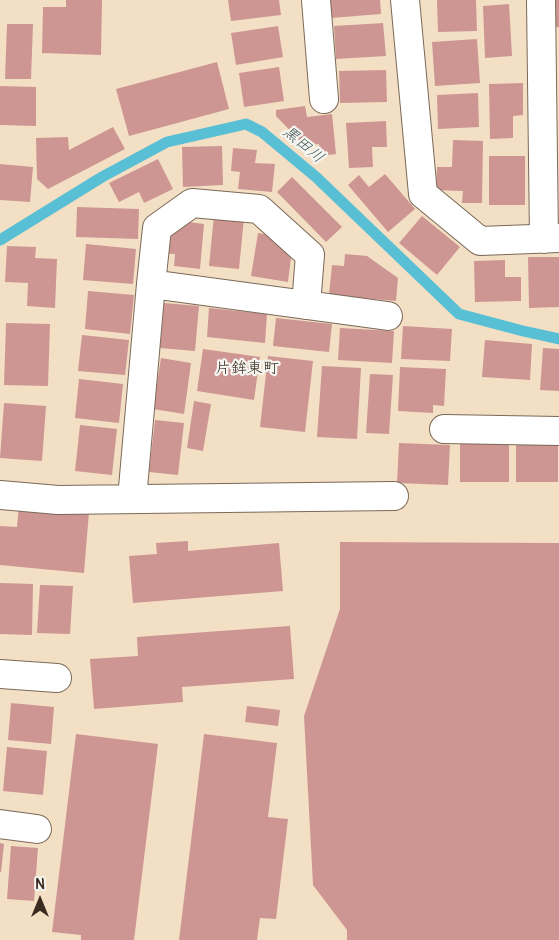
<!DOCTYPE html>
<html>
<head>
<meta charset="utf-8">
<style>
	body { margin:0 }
	#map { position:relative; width:559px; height:940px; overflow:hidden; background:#f3dfc4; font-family:Pangolin,sans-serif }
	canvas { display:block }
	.north { position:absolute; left:15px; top:875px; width:50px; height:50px; -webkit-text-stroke:4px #f6f6f2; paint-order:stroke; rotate:0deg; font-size:14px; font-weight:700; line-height:20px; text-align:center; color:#3b2a1e }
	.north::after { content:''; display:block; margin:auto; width:18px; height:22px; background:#3b2a1e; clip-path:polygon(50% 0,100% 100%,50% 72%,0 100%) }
</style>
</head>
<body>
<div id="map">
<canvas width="559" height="940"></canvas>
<div class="north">N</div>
</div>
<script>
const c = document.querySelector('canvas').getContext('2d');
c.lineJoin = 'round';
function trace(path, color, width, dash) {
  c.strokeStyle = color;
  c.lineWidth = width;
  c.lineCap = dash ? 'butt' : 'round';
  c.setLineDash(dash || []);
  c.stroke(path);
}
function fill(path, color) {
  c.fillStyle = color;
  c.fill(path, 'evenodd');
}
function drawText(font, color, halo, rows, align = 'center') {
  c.font = font + ' Pangolin,"Klee One",sans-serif';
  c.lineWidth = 4.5;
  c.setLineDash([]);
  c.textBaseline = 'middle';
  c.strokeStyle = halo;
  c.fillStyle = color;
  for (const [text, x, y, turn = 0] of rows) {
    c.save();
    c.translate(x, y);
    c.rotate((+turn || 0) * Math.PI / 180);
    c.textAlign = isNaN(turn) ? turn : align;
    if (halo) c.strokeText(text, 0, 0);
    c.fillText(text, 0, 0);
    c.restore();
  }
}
const stream = new Path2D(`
	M0 240 102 177 167 142 246 124 262 132 316 177 459 314 523 331 559 339`);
const building = new Path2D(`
	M66 0H102L101 55 42 53 43 7H66Z
	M228 0H279L281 15 231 21Z
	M329 0H380L381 14 331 18Z
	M437 0H476L477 31 438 32Z
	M555 0H559V27H556Z
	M509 4 512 56 485 58 483 6Z
	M383 23 386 56 336 59 334 26Z
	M7 24H33L31 79H5Z
	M278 26 283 57 236 65 231 33Z
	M477 39 480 83 435 86 432 42Z
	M217 62 229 109 129 136 116 89Z
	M279 67 284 101 244 107 239 73Z
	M386 70 387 102 340 103 339 71Z
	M523 83V115L513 116V138L490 139 489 84Z
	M0 86 36 87V126L0 125Z
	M478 93 479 127 438 129 437 95Z
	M305 106 307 117 332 114 336 154 320 156 319 144 305 146 276 116V110Z
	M386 121 387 147H372L373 167 349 168 346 123Z
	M113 127 125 149 48 189 37 179 36 138 68 137 69 150Z
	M453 140 483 141 482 203H462L463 191 436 190 437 167H452Z
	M222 146 223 185 183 187 182 147Z
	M233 148 257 150 255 163 275 164 272 192 238 189 240 172 231 171Z
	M489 156H525V205H489Z
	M158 159 173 189 144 203 139 192 119 202 109 183Z
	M0 164 33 167 30 202 0 200Z
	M385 174 415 209 388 232 348 185 359 175 369 187Z
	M292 177 342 227 326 242 277 192Z
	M77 207 139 209 138 239 76 237Z
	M214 215 244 218 239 269 209 266Z
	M422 216 460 247 437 275 399 243Z
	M180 221 204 224 200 269 174 266 175 254H169L171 230 179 231Z
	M258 233 270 235 291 258 288 282 251 276Z
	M86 244 136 249 133 284 83 280Z
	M7 246 36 247 35 258 57 259 55 308 27 306 28 283 5 282Z
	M345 254 367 256 398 278 396 301 329 295 332 265 344 266Z
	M528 257H559V307L529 308Z
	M505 260V277H521V301L475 302 474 261Z
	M88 291 134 295 130 334 85 329Z
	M164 303 199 306 195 351 160 348Z
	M209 308 267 314 265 343 207 337Z
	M276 318 332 324 329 352 273 346Z
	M6 323 50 324 48 386 4 385Z
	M403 326 452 329 450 361 401 359Z
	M340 328 394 331 392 363 338 360Z
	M82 335 129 340 125 375 78 371Z
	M485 340 532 344 530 380 482 377Z
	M543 348 559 349V391L540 390Z
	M203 349 260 357 254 400 197 391Z
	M268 356 313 361 305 432 260 427Z
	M161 358 191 363 184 414 153 409Z
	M322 366 361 368 357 439 317 437Z
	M400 367 446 369 444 406 433 405V413L398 411Z
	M370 374 393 375 389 434 366 433Z
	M79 379 123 384 119 423 75 418Z
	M194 401 211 404 203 451 187 448Z
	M4 403 46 406 42 461 0 458Z
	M155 420 184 423 178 475 149 472Z
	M80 425 117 429 112 475 75 471Z
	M399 443 450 445 448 485 397 483Z
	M516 443H558V482H516Z
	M460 444H509V482H460Z
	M19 505 89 512 84 573 0 565V526L17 527Z
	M188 541V551L279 543 283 591 133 603 129 556 157 554 156 543Z
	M340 542 559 543V940H347V930L313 885 304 716 340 609Z
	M0 583 33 584 32 635 0 634Z
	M40 585 73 586 70 634 37 633Z
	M290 626 294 679 182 687 183 702 94 709 90 659 138 656 137 637Z
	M11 703 54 707 51 744 8 740Z
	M247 706 280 710 278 726 245 722Z
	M76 734 158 744 134 940H81V935L52 932Z
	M204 734 277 743 268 817 288 819 276 919 260 918 257 940H179Z
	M7 747 47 751 43 795 3 791Z
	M0 843 4 844 1 872H0Z
	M11 846 38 848 34 901 7 899Z`);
const minor = new Path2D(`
	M316 0 324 99
	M405 0 423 194 480 241 559 238
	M541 0 544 239
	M151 284 157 228 192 203 259 209 310 255 306 305
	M444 429 559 431
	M0 495 58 500 394 496
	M132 499 151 284 388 316
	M0 674 57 678
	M0 824 37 829`);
const waterNames = [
	["黒田川",303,145,40]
];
const neighbourhoodNames = [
	["片鉾東町",247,369]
];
trace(stream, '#58bfd5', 11);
fill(building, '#ce9693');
trace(minor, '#7b6958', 30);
trace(minor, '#fff', 28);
drawText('italic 16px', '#445755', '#f6f6f2', waterNames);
drawText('16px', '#3b2a1e', '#f6f6f2', neighbourhoodNames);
</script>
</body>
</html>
